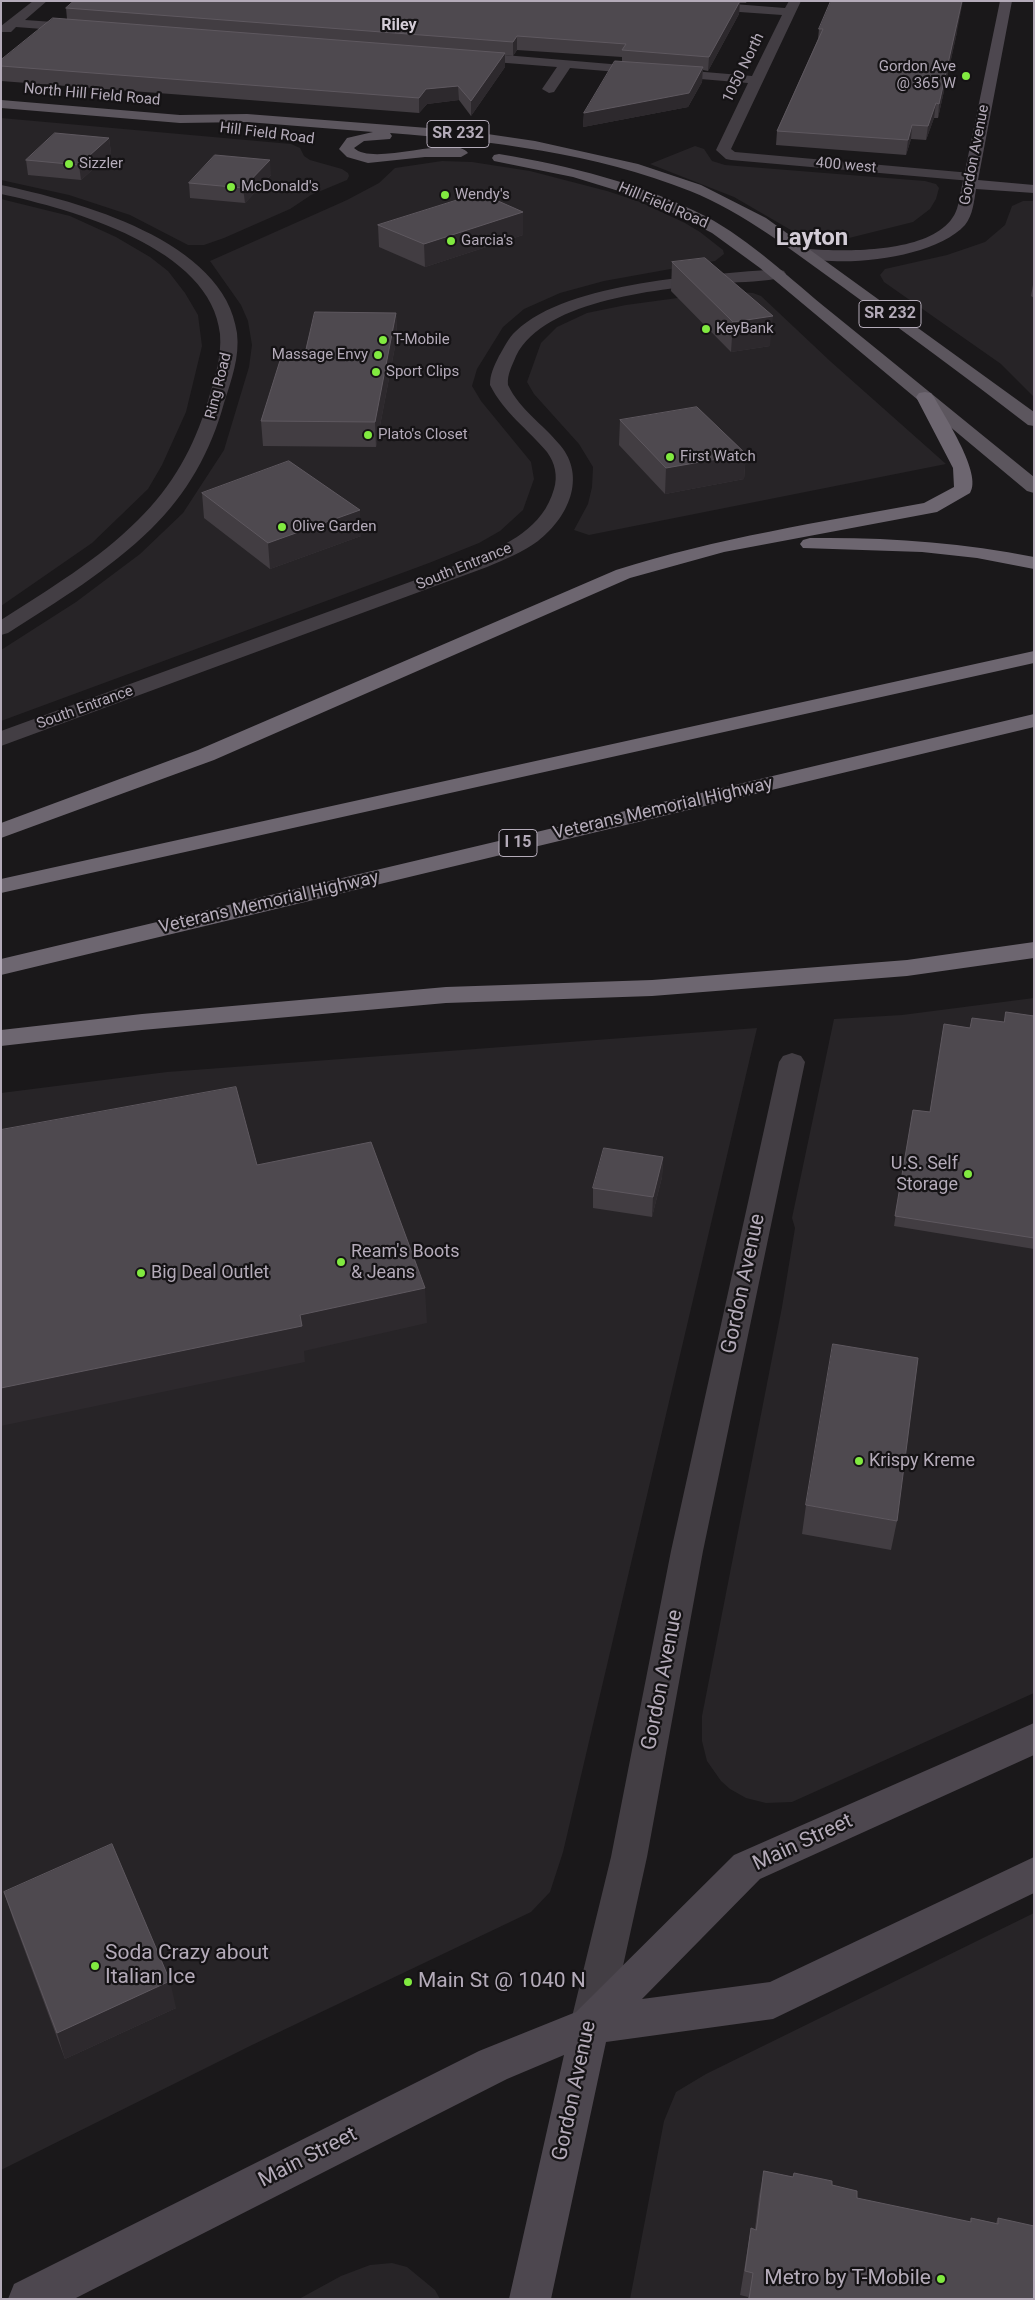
<!DOCTYPE html>
<html>
<head>
<meta charset="utf-8">
<style>
	body { margin:0 }
	#map { position:relative; width:1035px; height:2300px; overflow:hidden; background:#1a181a; font-family:Roboto,sans-serif }
	canvas { display:block }
	.frame { position:absolute; inset:0; border:2px solid #b4abb9; pointer-events:none }
</style>
</head>
<body>
<div id="map">
<canvas width="1035" height="2300"></canvas>
<div class="frame"></div>
</div>
<script>
const c = document.querySelector('canvas').getContext('2d');
c.lineJoin = 'round';
function fill(path, color) {
  c.fillStyle = color;
  c.fill(path, 'evenodd');
}
function trace(path, color, width, dash) {
  c.strokeStyle = color;
  c.lineWidth = width;
  c.lineCap = dash ? 'butt' : 'round';
  c.setLineDash(dash || []);
  c.stroke(path);
}
function drawText(font, color, halo, rows, align = 'center') {
  c.font = font + ' Roboto,sans-serif';
  c.lineWidth = 4.5;
  c.setLineDash([]);
  c.textBaseline = 'middle';
  c.strokeStyle = halo;
  c.fillStyle = color;
  for (const [text, x, y, turn = 0] of rows) {
    c.save();
    c.translate(x, y);
    c.rotate((+turn || 0) * Math.PI / 180);
    c.textAlign = isNaN(turn) ? turn : align;
    if (halo) c.strokeText(text, 0, 0);
    c.fillText(text, 0, 0);
    c.restore();
  }
}
const built = new Path2D(`
	M1 118 291 144 300 148 304 156 310 160 342 169 348 173 349 176 347 180 311 195 290 209 224 238 204 245H188L130 215 69 195 1 180Z
	M695 146 704 149 712 161 725 165 925 181 936 184 939 188 936 199 930 209 913 222 849 238 811 237 796 233 734 197 650 164Z
	M442 161 472 162 530 171 607 191 640 202 685 223 700 232 723 250 724 254 715 261 604 281 560 293 524 309 503 327 477 369 472 386 481 401 531 462 534 479 523 510 500 531 479 543 429 563 1 721V650L76 602 140 554 183 513 224 450 249 367 252 345 248 321 241 305 210 261 347 200 379 183 395 168Z
	M1 199 70 216 116 237 150 257 168 271 185 293 198 315 202 346 186 412 162 465 148 489 92 543 1 606Z
	M1023 201H1034V397L1001 364 884 282 880 275 885 269 947 255 985 242 1005 225 1012 206Z
	M729 291 753 293 761 296 830 361 946 464 589 535 574 530 588 504 592 487 593 467 579 444 534 394 527 382 541 343 557 327 587 313 626 305Z
	M1034 998V1693L792 1802 766 1803 746 1798 730 1789 721 1781 707 1761 702 1741V1716L782 1307 795 1228 792 1218 834 1019 902 1015Z
	M757 1028 563 1852 550 1892 531 1912 252 2045 1 2170V1093L167 1072Z
	M1034 1913V2299H630L664 2121 676 2092 706 2074Z
	M392 2263 407 2267 435 2290 440 2299H299L341 2276 370 2265Z`);
const street = new Path2D(`
	M33 1H47L25 20 82 24 88 28 82 32 16 27 11 32H1V26Z
	M635 1H695L785 8 789 1H801L731 149 735 152 971 173 978 177 971 181 731 160 726 159 716 150 748 83 570 68 554 92 549 93 542 89 557 67 469 60 462 56 469 52 752 76 782 15 641 5Z
	M1 185C77 201 225 240 237 333 240 357 231 381 224 403 211 451 187 494 151 529 109 570 58 601 8 633L1 635V620C49 589 98 560 138 520 173 486 194 447 208 401 214 380 222 357 220 334 212 248 71 209 1 194Z
	M778 269 784 271 786 274 784 277C764 282 743 282 723 283 664 289 545 298 516 356 512 366 507 374 508 385 520 410 543 424 560 445 587 477 568 518 538 541 523 552 504 560 487 567L1 746V731L473 559C508 544 543 528 554 489 558 476 555 463 547 452 528 429 504 413 490 385 490 374 494 366 499 356 504 348 508 338 516 331 569 281 707 275 778 269Z
	M792 1053 801 1056 805 1062 703 1551 647 1857 610 2025 604 2038 590 2044 576 2038 570 2025 611 1857 671 1551 779 1062 783 1056Z`);
const secondary = new Path2D(`
	M1000 1H1012L978 180 1034 185V193L976 189C974 201 973 215 965 225 935 258 844 268 803 257L801 254 809 249C848 252 947 254 958 205Z
	M1034 1723V1755L760 1879 642 1999 770 1982 1034 1857V1893L773 2019 606 2042 551 2299H509L564 2055 507 2079 74 2299H8L14 2284 479 2051 576 2012 734 1855Z`);
const primary = new Path2D(`
	M1 100 180 115 247 114 467 131 535 141 638 164 701 185 766 218 1034 412V426L1028 425C966 377 903 331 840 285 792 251 745 213 690 191 595 153 491 141 390 133L392 136 390 139 364 141 354 148C374 167 454 134 468 153L461 157H425L368 163 347 157 339 149 347 138 373 132 247 122 180 123 1 108Z
	M499 154C570 166 640 183 705 216 752 241 790 279 831 312 899 367 966 422 1034 477V493L1027 491 760 268 712 233 671 212 622 192 573 177 494 161 492 158 494 155Z`);
const highway = new Path2D(`
	M925 392 931 393 934 397C944 416 983 474 970 493L937 512 724 552 630 578 214 760 1 838V823L198 750 616 570C717 538 821 522 924 503L954 487 953 468 916 397 919 393Z
	M810 538C886 537 959 542 1034 557V569L977 558 922 552 803 548 800 544 803 540Z
	M1034 651V663L1 893V879Z
	M1034 714V727L1 975V959Z
	M1034 942V958L907 976 652 996 446 1003 142 1030 1 1046V1030L142 1014 446 987 652 980 907 960Z`);
const wall = new Path2D(`
	M74 1H747L746 3H740L739 14 708 71 703 70 702 82 688 107 583 127 584 113 622 61V57L517 50 513 56 505 55V67L471 116 459 100 427 104 419 113 1 81V60L67 19 66 8Z
	M819 29 957 32 938 118H934L926 140 911 139 906 155 776 145 777 131 818 39Z
	M109 138 111 153 81 180 28 175 26 160Z
	M271 175 245 203 190 198 189 183Z
	M523 212V235L425 267 379 247 378 225Z
	M672 262 770 346 731 352 671 291Z
	M1034 279V298L1031 296Z
	M396 313 397 336 376 447 263 446 261 421 305 352Z
	M620 420 746 454 744 479 665 494 619 445Z
	M202 493 361 536 270 569 204 518Z
	M1006 1012 1034 1016V1249L894 1226 913 1110 930 1112 1004 1022Z
	M663 1157 662 1177 652 1217 593 1208V1188Z
	M806 1505 897 1521 891 1550 802 1534Z
	M4 1892 176 2008 65 2059 13 1919Z
	M764 2171 832 2185 857 2198 970 2222 971 2218 996 2223 998 2218 1034 2299H748V2297L740 2295 751 2228 755 2229 759 2196Z`);
const shadedWall = new Path2D(`
	M740 1 739 14 708 71 709 57Z
	M962 1H963L957 32 938 118 939 104Z
	M517 36V50L513 56V42Z
	M505 53V67L471 116V101Z
	M703 67 702 82 688 107 583 127 584 113Z
	M458 86 459 100 427 104 419 113V98L426 89Z
	M936 103 934 118 926 140 928 126Z
	M912 125 911 139 906 155 908 140Z
	M109 138 111 153 81 180 79 165Z
	M270 160 271 175 245 203 243 188Z
	M523 212V235L425 267 424 244Z
	M396 313 397 336 376 447 375 422Z
	M773 316 770 346 731 352 733 322Z
	M746 454 744 479 665 494 666 468Z
	M360 510 361 536 270 569 268 543Z
	M663 1157 662 1177 652 1217 653 1197Z
	M425 1288 427 1323 304 1351 305 1362 1 1426V1388L300 1315Z
	M170 1981 176 2008 65 2059 57 2033Z`);
const building = new Path2D(`
	M74 1H740L709 57 622 50 626 44 517 36 513 42 66 8Z
	M831 1H962L939 104 936 103 928 126 912 125 908 140 777 131 823 29H819Z
	M53 18 505 53 471 101 458 86 426 89 419 98 1 66V60Z
	M615 61 703 67 689 93 584 113Z
	M55 133 109 138 79 165 26 160Z
	M215 155 270 160 243 188 189 183Z
	M480 193 523 212 424 244 378 225Z
	M705 258 773 316 733 322 672 262Z
	M315 312 396 313 375 422 261 421 283 351 305 352Z
	M697 407 746 454 666 468 620 420Z
	M289 461 360 510 268 543 202 493Z
	M1006 1012 1034 1016V1238L895 1216 913 1110 930 1112 944 1024 970 1028 972 1018 1004 1022Z
	M236 1087 257 1165 371 1142 425 1288 300 1315 302 1326 1 1388V1130Z
	M604 1148 663 1157 653 1197 593 1188Z
	M833 1344 918 1358 897 1521 806 1505Z
	M112 1844 170 1981 57 2033 4 1892Z
	M764 2171 793 2177 794 2173 832 2181V2185L857 2191V2198L971 2222V2218L998 2224V2218L1034 2226V2299H749L753 2273 745 2271 751 2228 756 2230Z`);
const markers = [
	[966,76,5,"#81ea40"],
	[69,164,5,"#81ea40"],
	[231,187,5,"#81ea40"],
	[445,195,5,"#81ea40"],
	[451,241,5,"#81ea40"],
	[706,329,5,"#81ea40"],
	[383,340,5,"#81ea40"],
	[378,355,5,"#81ea40"],
	[376,372,5,"#81ea40"],
	[368,435,5,"#81ea40"],
	[670,457,5,"#81ea40"],
	[282,527,5,"#81ea40"],
	[968,1174,5,"#81ea40"],
	[341,1262,5,"#81ea40"],
	[141,1273,5,"#81ea40"],
	[859,1461,5,"#81ea40"],
	[95,1966,5,"#81ea40"],
	[408,1982,5,"#81ea40"],
	[941,2279,5,"#81ea40"]
];
const farPoinames = [
	["Gordon Ave",956,67,"right"],
	["@ 365 W",956,84,"right"],
	["Sizzler",79,164],
	["McDonald's",241,187],
	["Wendy's",455,195],
	["Garcia's",461,241],
	["KeyBank",716,329],
	["T-Mobile",393,340],
	["Massage Envy",368,355,"right"],
	["Sport Clips",386,372],
	["Plato's Closet",378,435],
	["First Watch",680,457],
	["Olive Garden",292,527]
];
const farStreetnames = [
	["1050 North",744,68,-64],
	["North Hill Field Road",92,95,5],
	["Hill Field Road",267,134,7],
	["Gordon Avenue",975,155,-79],
	["400 west",846,166,5],
	["Hill Field Road",663,206,23],
	["Ring Road",219,386,-76],
	["South Entrance",464,567,-22],
	["South Entrance",85,708,-20]
];
const farNeighbourhoodnames = [
	["Riley",399,26]
];
const shields = [
	[458,134,62],
	[890,314,62],
	[518,843,38]
];
const shieldNames = [
	["SR 232",458,134],
	["SR 232",890,314],
	["I 15",518,843]
];
const streetNames = [
	["Veterans Memorial Highway",663,809,-13],
	["Veterans Memorial Highway",269,903,-13]
];
const poiNames = [
	["U.S. Self",958,1164,"right"],
	["Storage",958,1185,"right"],
	["Ream's Boots",351,1252],
	["& Jeans",351,1273],
	["Big Deal Outlet",151,1273],
	["Krispy Kreme",869,1461]
];
const nearStreetnames = [
	["Gordon Avenue",744,1284,-78],
	["Gordon Avenue",663,1680,-79],
	["Main Street",803,1843,-25],
	["Gordon Avenue",575,2091,-78],
	["Main Street",308,2158,-27]
];
const nearPoinames = [
	["Soda Crazy about",105,1954],
	["Italian Ice",105,1978],
	["Main St @ 1040 N",418,1982],
	["Metro by T-Mobile",931,2279,"right"]
];
const farTownnames = [
	["Layton",812,239]
];
fill(built, '#272427');
fill(street, '#433e44');
fill(secondary, '#4d474f');
fill(primary, '#5c565e');
fill(highway, '#6d6670');
fill(wall, '#423d42');
fill(shadedWall, '#2d292d');
fill(building, '#4e494f');
trace(building, '#5e585f', 1);
for (const [x, y, r, color] of markers) {
  const dot = new Path2D();
  dot.arc(x, y, r, 0, 2 * Math.PI);
  c.fillStyle = color;
  c.fill(dot);
  trace(dot, '#151315', 2);
}
drawText('15px', '#b4abb9', '#151315', farPoinames, 'left');
drawText('15px', '#b4abb9', '#151315', farStreetnames);
drawText('bold 16px', '#d3ccd6', '#151315', farNeighbourhoodnames);
for (const [x, y, w] of shields) {
  const box = new Path2D();
  box.roundRect(x - w / 2, y - 13.5, w, 27, 4);
  c.fillStyle = '#151315';
  c.fill(box);
  trace(box, '#b4abb9', 1);
}
drawText('bold 16px', '#b4abb9', null, shieldNames);
drawText('18px', '#b4abb9', '#151315', streetNames);
drawText('18px', '#b4abb9', '#151315', poiNames, 'left');
drawText('21px', '#b4abb9', '#151315', nearStreetnames);
drawText('21px', '#b4abb9', '#151315', nearPoinames, 'left');
drawText('bold 24px', '#d3ccd6', '#151315', farTownnames);
</script>
</body>
</html>
